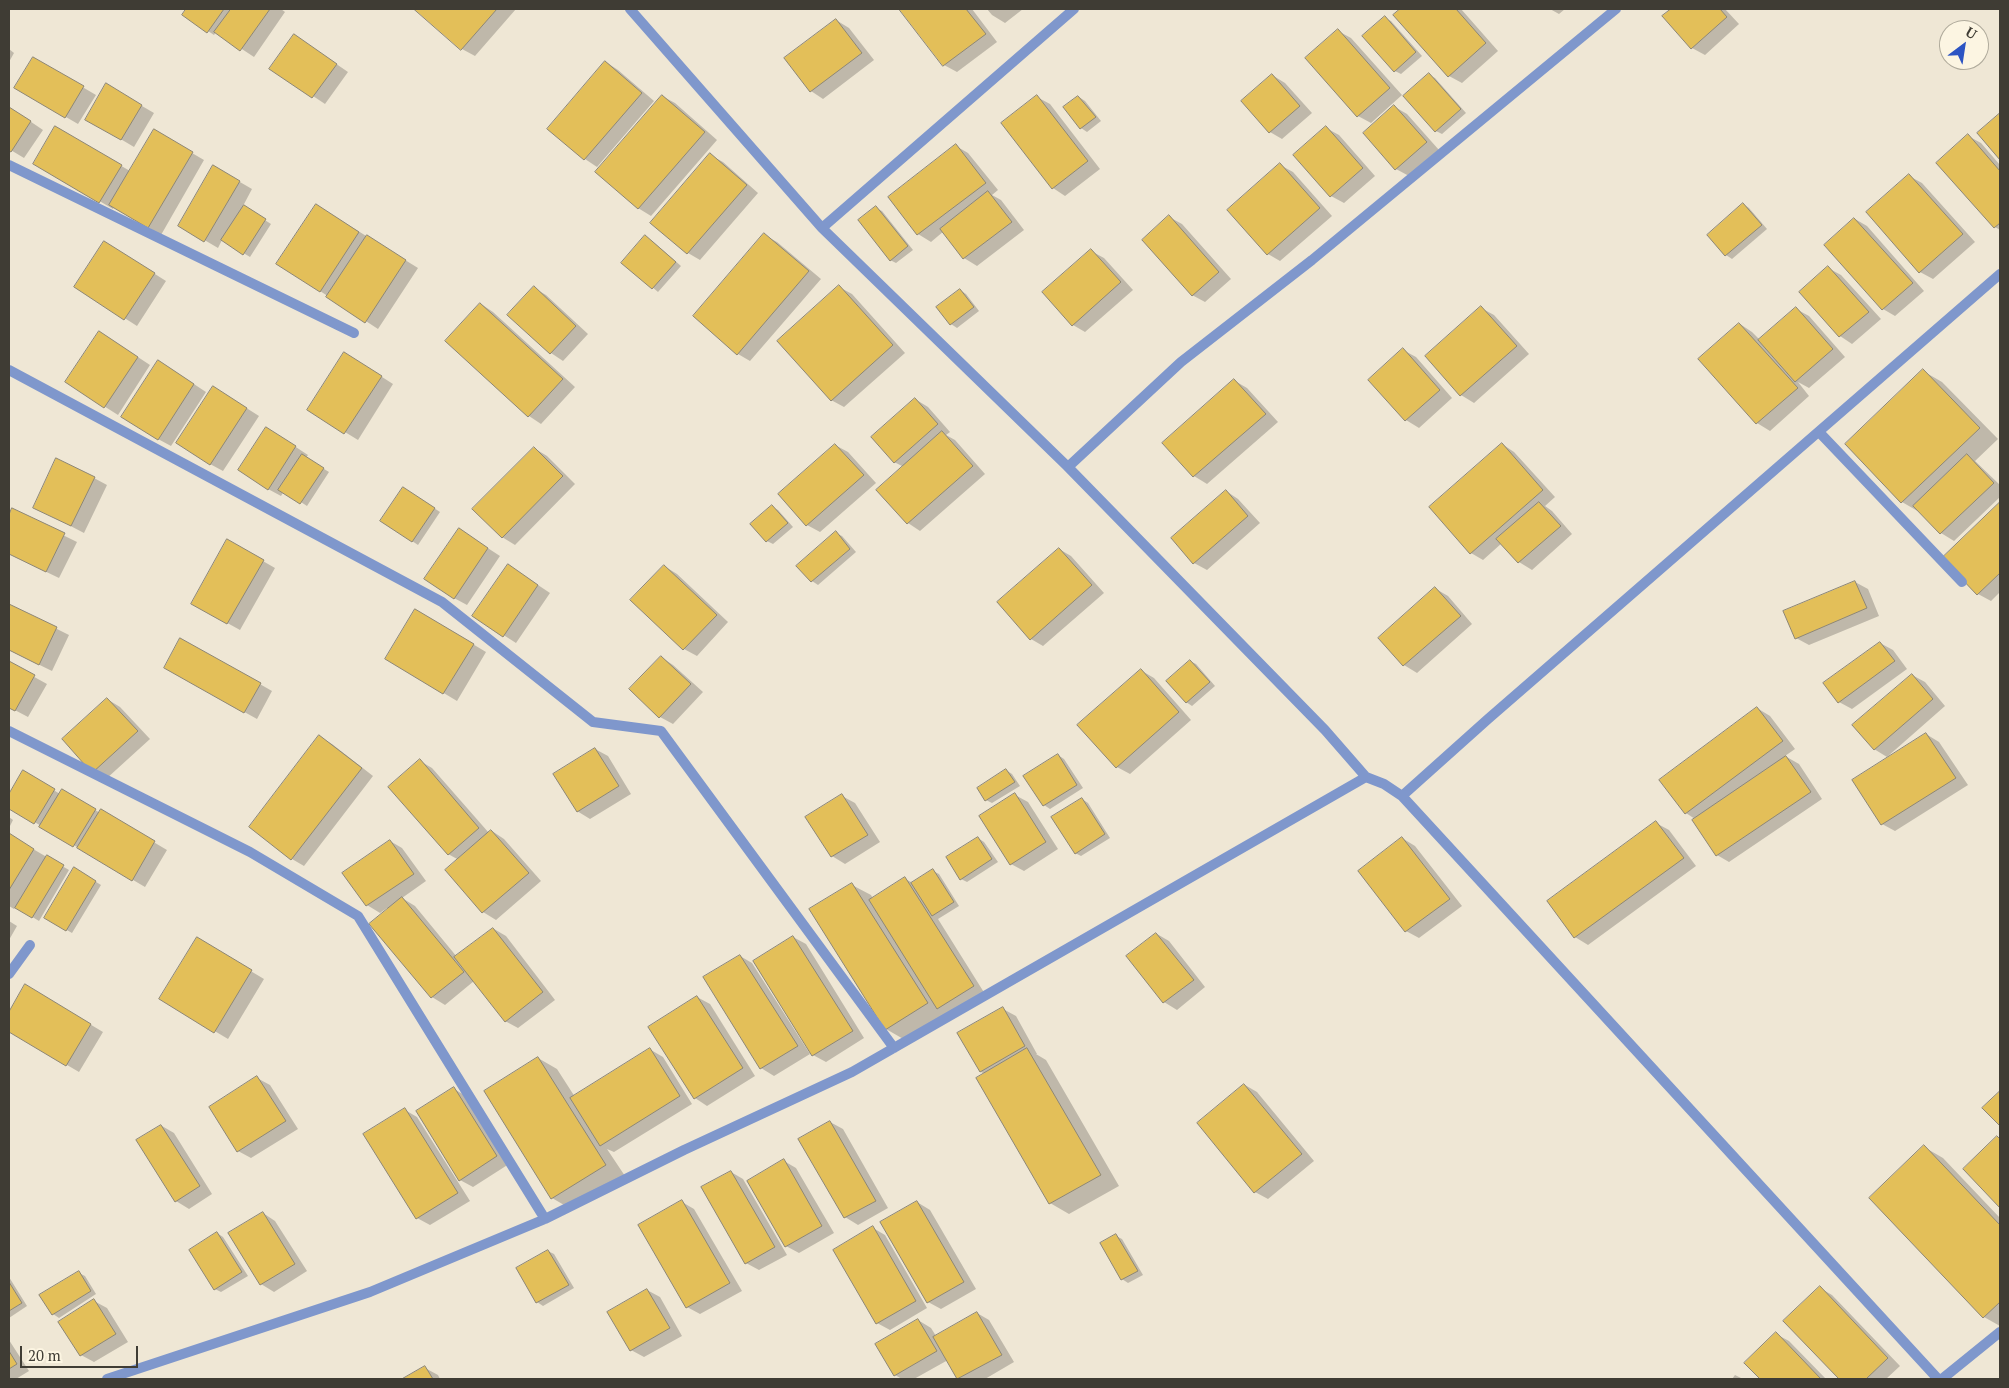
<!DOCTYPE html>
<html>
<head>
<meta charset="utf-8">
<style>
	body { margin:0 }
	#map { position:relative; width:2009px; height:1388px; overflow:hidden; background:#efe7d5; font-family:"PT Serif",serif }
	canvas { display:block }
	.frame { position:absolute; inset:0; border:10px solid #3f3c34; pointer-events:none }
	.north { position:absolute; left:1939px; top:20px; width:50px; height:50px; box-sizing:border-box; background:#fcf5e2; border:1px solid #b0ab9c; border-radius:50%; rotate:31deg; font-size:14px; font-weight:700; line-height:20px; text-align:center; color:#3f3c34 }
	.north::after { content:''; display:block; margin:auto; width:18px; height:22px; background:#2c54c3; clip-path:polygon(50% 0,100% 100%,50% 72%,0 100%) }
	.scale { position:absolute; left:20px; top:1346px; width:118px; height:22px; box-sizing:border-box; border:2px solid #3f3c34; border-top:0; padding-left:6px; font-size:15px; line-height:18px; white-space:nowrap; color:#3f3c34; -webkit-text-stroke:4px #fcf5e2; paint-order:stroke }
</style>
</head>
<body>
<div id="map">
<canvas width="2009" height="1388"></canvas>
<div class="frame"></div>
<div class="north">U</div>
<div class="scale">20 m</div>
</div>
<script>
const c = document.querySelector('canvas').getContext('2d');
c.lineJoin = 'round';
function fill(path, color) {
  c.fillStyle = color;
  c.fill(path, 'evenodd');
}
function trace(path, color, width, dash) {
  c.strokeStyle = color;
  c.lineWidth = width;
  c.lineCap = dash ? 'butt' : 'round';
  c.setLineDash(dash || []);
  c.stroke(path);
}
const shadow = new Path2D(`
	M188 9H281L285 12 254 57 216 32 214 35 184 15Z
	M416 9H516L475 56 462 49Z
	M901 9H972L997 42 957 72 944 65Z
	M987 9H1023L1005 23 992 15Z
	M1402 9H1461L1498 51 1462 83 1449 76 1395 15Z
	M1550 9H1565L1559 14Z
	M1672 9H1725L1739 24 1705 55 1692 48 1664 16Z
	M1385 18 1391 21 1422 56 1401 74 1395 71Z
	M836 20 849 28 874 60 823 99 811 91Z
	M1338 31 1351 38 1402 95 1371 123 1358 116Z
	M294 35 348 72 325 104 271 68Z
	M9 49 14 53 9 62Z
	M33 58 96 95 78 124 16 88Z
	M606 62 618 70 654 101 597 167 585 159 549 129Z
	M1272 75 1285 83 1312 113 1282 139 1270 132Z
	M1429 75 1435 78 1466 113 1442 134 1436 131Z
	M106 85 154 113 134 147 87 119Z
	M662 96 675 103 717 140 651 216 638 208Z
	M1037 97 1050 104 1100 169 1065 196 1053 188Z
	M1079 97 1085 101 1101 121 1087 132 1081 128 1065 107Z
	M9 107 43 130 24 158 9 149Z
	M1395 107 1407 114 1439 150 1409 176 1396 169Z
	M56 128 130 171 154 131 204 160 161 235 114 207 113 209 35 163Z
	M1326 128 1339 135 1375 176 1344 203 1331 196Z
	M1968 136 1981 143 2000 165V230L1995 227Z
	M956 146 968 153 998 190 992 195 1001 200 1024 230 977 266 964 258 944 231 931 242 918 234Z
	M710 155 723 162 758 193 700 260 688 253Z
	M1280 165 1293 172 1332 216 1280 261 1268 254Z
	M214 167 252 189 243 206 271 224 250 257 222 240 218 248 179 225Z
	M1909 176 1922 183 1975 242 1933 279 1920 272Z
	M1743 204 1749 208 1767 229 1732 259 1726 255 1709 236Z
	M876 208 882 211 913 250 896 263 890 260Z
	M329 213 418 268 378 329 320 291Z
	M1169 217 1182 224 1231 279 1205 302 1192 295Z
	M1855 219 1867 226 1924 291 1895 316 1883 309Z
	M764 235 777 242 821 279 750 361 738 354 694 316Z
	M651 240 681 266 658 292 623 262Z
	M117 250 166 281 137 326 76 287Z
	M1091 251 1104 258 1133 290 1085 332 1073 325Z
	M1828 268 1841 275 1881 319 1852 344 1840 336Z
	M839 287 852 294 905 353 844 407 831 400Z
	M534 288 546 295 588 334 563 361 551 353Z
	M960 290 966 294 979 311 957 328 951 324 938 307Z
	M481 304 493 312 575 387 541 424 529 416 447 341Z
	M1481 308 1494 315 1529 354 1474 403 1461 395 1426 356Z
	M1796 309 1809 316 1845 357 1809 388 1798 382 1809 396 1770 431 1757 423 1700 359 1740 324 1752 332 1760 340Z
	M112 340 150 365 118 415 66 382Z
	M1403 350 1416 357 1452 398 1419 428 1406 420 1370 380Z
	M357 361 393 384 358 440 309 410Z
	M171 369 206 392 171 446 158 439Z
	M1923 371 1942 382 1998 439 1975 461 2000 485V497L1954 541 1941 533 1921 513 1902 502Z
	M1235 381 1247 388 1278 422 1207 484 1194 476 1164 443Z
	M226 395 259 416 223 471 210 464Z
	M915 399 928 407 950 432 946 435 955 440 985 474 920 531 908 523 904 467 894 462Z
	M279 436 308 455 306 458 329 472 307 506 284 491 281 496 268 489Z
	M1502 444 1514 452 1555 497 1545 506 1552 511 1572 534 1532 570 1519 562 1502 543 1483 560 1471 553Z
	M835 445 848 452 876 483 820 532 807 525Z
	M534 448 547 456 575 484 515 545 502 537Z
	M94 478 107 485 84 533 34 507Z
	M1226 491 1238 499 1260 523 1207 570 1194 563Z
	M410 492 440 512 418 545 412 541Z
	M2000 504V592L1991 601 1978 594 1944 558Z
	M772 507 778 510 793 527 773 544 767 541Z
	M12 510 77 542 59 578 9 554V517Z
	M460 530 500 556 467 605 454 598Z
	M836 533 842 536 856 552 818 585 812 581 798 566Z
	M228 541 275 568 240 630 193 604Z
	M1059 549 1071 556 1104 593 1043 646 1031 639Z
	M508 565 550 593 516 643 474 616Z
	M664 566 677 574 728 622 697 656 684 649Z
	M1855 582 1868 589 1879 616 1809 645 1796 638Z
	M1436 589 1448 596 1472 624 1417 673 1404 665 1380 638Z
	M9 605 69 635 52 671 9 650Z
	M416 610 486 652 457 701 387 659Z
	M181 639 272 691 257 719 165 668Z
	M1880 643 1893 650 1907 669 1852 709 1839 702Z
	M661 657 673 665 703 692 673 724 660 717Z
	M1190 661 1196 664 1215 686 1192 706 1186 702Z
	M9 663 47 684 28 717 9 707Z
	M1142 671 1154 678 1191 720 1130 774 1117 767Z
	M1912 675 1925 682 1945 706 1887 757 1874 749Z
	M107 699 120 707 150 739 106 779 93 772Z
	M1757 708 1770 716 1795 749 1785 756 1799 764 1822 799 1729 862 1717 855 1695 819 1686 813 1661 780Z
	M1926 734 1939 742 1968 785 1895 831 1882 824Z
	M320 737 332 744 373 776 304 866 292 859Z
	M595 749 608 756 631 794 590 819 577 811Z
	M1058 755 1064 759 1083 788 1050 809 1044 805Z
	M420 761 432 768 489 833 492 831 504 839 541 881 496 920 483 912 447 871 459 860 448 854Z
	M1006 770 1012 774 1020 786 992 803 986 800Z
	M24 772 60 794 63 790 100 813 101 811 167 850 145 887 9 807V797Z
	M1015 795 1028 802 1058 849 1024 871 1011 864Z
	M842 796 855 803 880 842 845 864 832 856 807 818Z
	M1082 799 1088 803 1110 838 1081 856 1075 853Z
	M9 817 13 820 9 828Z
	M1656 823 1669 830 1696 866 1588 945 1575 937 1549 902Z
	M9 835 69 870 39 921 16 907 14 909 9 906Z
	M978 838 984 842 998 862 967 882 961 879Z
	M1402 838 1415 846 1462 906 1419 938 1406 931Z
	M390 841 402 848 426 881 402 898 415 906 457 957 494 929 506 936 555 1000 518 1028 505 1021 474 981 445 1005 432 997 371 924 388 909 387 908 380 913 367 905 344 873Z
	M75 869 101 885 72 933 46 918Z
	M933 871 939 874 959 906 938 919 985 994 905 1040 886 1029 852 885 871 895 873 899 905 879 913 883Z
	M9 921 17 926 9 940Z
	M1157 934 1169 941 1205 987 1177 1010 1164 1002 1128 956Z
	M793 937 806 944 864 1038 826 1062 813 1055Z
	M197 939 264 979 228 1039 161 999Z
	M740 956 752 963 810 1054 774 1076 761 1068 705 978Z
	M26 986 103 1032 79 1072 9 1031V1014Z
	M697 997 710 1004 755 1076 707 1106 695 1098Z
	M1003 1009 1016 1016 1037 1054H1036L1046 1060 1119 1186 1069 1214 1050 1203 977 1078 985 1074 981 1072Z
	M651 1050 663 1057 692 1104 614 1152 607 1149 625 1176 571 1209 552 1198 538 1058 557 1069 575 1097Z
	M257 1078 270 1085 298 1129 251 1158 238 1151Z
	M1245 1085 1257 1092 1314 1161 1268 1199 1255 1192Z
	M454 1089 466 1096 509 1164 473 1187 460 1180Z
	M405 1110 417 1117 470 1201 430 1225 417 1218Z
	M830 1122 843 1129 888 1208 858 1225 845 1217Z
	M162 1126 174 1133 212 1194 189 1209 176 1201Z
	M1997 1137 2000 1139V1206L1964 1169Z
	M1924 1147 1943 1158 2000 1218V1326L1984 1317Z
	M784 1161 796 1168 834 1233 799 1253 786 1246Z
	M731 1172 743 1179 787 1255 759 1270 746 1263Z
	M682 1202 694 1209 742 1291 700 1314 687 1307Z
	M917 1202 930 1210 976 1289 941 1309 928 1302Z
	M263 1213 275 1221 307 1271 274 1292 261 1284 230 1234Z
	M873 1228 885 1235 927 1308 890 1330 877 1323Z
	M217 1233 223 1237 248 1276 221 1292 215 1289Z
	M1116 1236 1122 1239 1143 1275 1128 1283 1122 1279Z
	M548 1251 554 1254 574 1288 543 1306 537 1302Z
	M79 1273 85 1276 96 1294 59 1318 53 1314Z
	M9 1277 27 1306 9 1318Z
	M1820 1288 1832 1295 1900 1366 1886 1379H1841L1785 1321Z
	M647 1290 660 1297 682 1336 644 1357 631 1350Z
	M94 1301 107 1308 128 1342 94 1362 81 1355Z
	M977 1313 989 1320 1014 1362 985 1379H959L948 1360 914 1379H902L895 1375 877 1344 918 1320 931 1328 936 1336Z
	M1776 1334 1789 1341 1826 1379H1762L1746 1363Z
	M9 1340 29 1371 16 1379H9Z
	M425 1368 438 1375 440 1379H404Z
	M1735 1375 1743 1379H1732Z`);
const building = new Path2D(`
	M186 9H224L207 33 182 15Z
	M231 9H270L240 51 214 32Z
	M414 9H497L461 50Z
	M899 9H966L986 34 943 66Z
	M1400 9H1456L1486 43 1448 77 1393 15Z
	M1671 9H1720L1727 17 1691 49 1662 16Z
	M1385 16 1416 52 1394 72 1362 36Z
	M836 19 862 53 810 92 784 58Z
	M1338 29 1390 88 1357 117 1305 58Z
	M294 34 337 64 312 98 269 69Z
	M33 57 84 86 65 118 14 88Z
	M605 61 642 93 584 160 547 129Z
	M1429 73 1461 109 1435 132 1403 96Z
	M1272 74 1300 106 1269 133 1241 101Z
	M106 83 142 105 121 140 85 120Z
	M662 95 705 132 638 209 595 172Z
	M1037 95 1088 161 1052 189 1001 123Z
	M1078 96 1096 117 1080 129 1063 107Z
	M1394 105 1427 142 1395 170 1363 133Z
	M9 107 31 121 11 152 9 151Z
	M2000 113V160L1977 133Z
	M55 126 122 165 99 203 33 164Z
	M1326 126 1363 168 1330 197 1293 155Z
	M154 129 193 152 148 228 109 205Z
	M1968 134 2000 171V223L1994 228 1936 163Z
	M956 144 986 183 917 235 888 197Z
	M710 153 747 185 687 254 650 223Z
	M1280 163 1320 208 1267 255 1227 210Z
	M213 165 240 181 204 242 178 226Z
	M1909 174 1963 234 1919 273 1866 212Z
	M988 191 1012 222 963 259 940 229Z
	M1743 203 1762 225 1725 256 1707 235Z
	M316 204 359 232 320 292 276 264Z
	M244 205 266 219 243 255 221 240Z
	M876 206 908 246 890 261 858 220Z
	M1169 215 1219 272 1192 296 1142 240Z
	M1854 218 1913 283 1882 310 1824 245Z
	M764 233 809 271 737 355 693 316Z
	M367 235 406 260 365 323 326 297Z
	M645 235 676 262 652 289 621 263Z
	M104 241 155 273 124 320 74 287Z
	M1091 249 1121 282 1072 326 1042 292Z
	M1828 266 1869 312 1839 337 1799 292Z
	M839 285 893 345 831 401 777 341Z
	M534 286 576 326 550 354 507 315Z
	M960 289 974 307 950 325 936 307Z
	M480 303 563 379 528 417 445 341Z
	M1481 306 1517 346 1460 396 1425 356Z
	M1796 307 1833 349 1795 382 1758 340Z
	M1739 323 1798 388 1756 424 1698 359Z
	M99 331 138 357 104 408 65 382Z
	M1403 348 1440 390 1405 421 1368 380Z
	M344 352 382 376 344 434 307 410Z
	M158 360 194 384 158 440 121 417Z
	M1923 369 1980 428 1901 503 1845 444Z
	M1234 379 1266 414 1193 477 1162 443Z
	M213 386 247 408 210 465 176 443Z
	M915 398 938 424 894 463 871 437Z
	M266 427 296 446 268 490 238 470Z
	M942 431 973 466 907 524 876 490Z
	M1502 443 1543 490 1470 554 1429 507Z
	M835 444 864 475 806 526 778 494Z
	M534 447 563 476 502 538 472 509Z
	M302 454 324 468 300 504 278 490Z
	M1967 454 1994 483 1940 534 1913 506Z
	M56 458 95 477 71 526 33 508Z
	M403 487 435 508 412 542 380 521Z
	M1226 490 1248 516 1193 564 1171 538Z
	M1539 502 1561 526 1518 563 1496 539Z
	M2000 502V573L1977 595 1942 558Z
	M772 505 788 523 766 542 750 524Z
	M12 508 65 533 46 572 9 554V515Z
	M459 528 488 548 454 599 424 579Z
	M836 531 850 549 811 582 796 566Z
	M227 539 264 560 227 624 191 604Z
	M1059 548 1092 585 1030 640 997 602Z
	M508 564 538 585 503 637 472 616Z
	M664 565 717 615 683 650 630 600Z
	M1855 581 1867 608 1795 639 1783 611Z
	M1435 587 1461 616 1403 666 1378 638Z
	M9 604 57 627 39 665 9 650Z
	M415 609 474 644 443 694 385 659Z
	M180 638 261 683 244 713 164 668Z
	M1880 642 1895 661 1838 703 1823 683Z
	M661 656 691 684 659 718 629 689Z
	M1190 660 1210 682 1186 703 1166 681Z
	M9 661 35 675 15 711 9 708Z
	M1141 669 1179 712 1116 768 1077 725Z
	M1912 674 1933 699 1874 750 1852 725Z
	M107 698 138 731 92 773 62 739Z
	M1757 707 1783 741 1685 814 1659 780Z
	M1926 733 1956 778 1881 825 1852 780Z
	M319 735 362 768 291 860 249 827Z
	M595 748 619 786 577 812 553 774Z
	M1058 754 1077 785 1043 806 1023 776Z
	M1786 756 1811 792 1716 856 1692 820Z
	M420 759 479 828 448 855 388 787Z
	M1006 769 1015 782 985 801 977 788Z
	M23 770 55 789 34 824 9 809V794Z
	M62 789 96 809 73 847 39 827Z
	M1015 793 1046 842 1010 865 979 816Z
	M842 794 868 835 831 857 805 817Z
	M1082 798 1105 834 1075 854 1051 817Z
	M101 809 155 841 132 881 77 848Z
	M1656 821 1684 858 1574 938 1547 901Z
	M491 830 529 873 482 913 445 870Z
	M9 833 34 849 9 890Z
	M978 837 992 859 960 880 946 857Z
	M1402 837 1450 899 1405 932 1358 871Z
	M390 840 414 874 366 906 342 873Z
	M47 855 64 865 32 918 15 908Z
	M74 867 96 881 66 931 44 918Z
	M933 869 954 902 932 916 911 883Z
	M905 877 974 986 937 1009 869 900Z
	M852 883 928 1003 885 1030 809 909Z
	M402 897 464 972 431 998 369 924Z
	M493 928 543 992 505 1022 454 957Z
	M1156 933 1194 980 1163 1003 1126 956Z
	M793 936 853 1031 812 1056 753 961Z
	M197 937 252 970 214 1033 159 999Z
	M740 955 798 1046 760 1069 703 977Z
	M25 984 91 1024 66 1066 9 1032V1012Z
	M697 996 743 1068 694 1099 648 1027Z
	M1003 1007 1025 1046 980 1072 957 1033Z
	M650 1048 680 1096 600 1146 570 1098Z
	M1027 1048 1101 1175 1049 1204 976 1078Z
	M538 1057 606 1165 551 1199 484 1091Z
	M257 1076 286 1121 237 1152 209 1107Z
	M1244 1084 1302 1154 1254 1193 1197 1123Z
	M454 1087 497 1156 459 1181 416 1111Z
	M2000 1091V1126L1982 1108Z
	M405 1108 458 1193 416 1219 363 1134Z
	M830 1121 876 1201 844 1218 798 1139Z
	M161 1125 200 1186 175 1202 136 1140Z
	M1997 1136 2000 1139V1208L1963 1169Z
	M1924 1145 2000 1225V1302L1983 1318 1869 1198Z
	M784 1159 822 1226 785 1247 747 1181Z
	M731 1171 775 1247 745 1264 701 1187Z
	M682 1200 730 1283 686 1308 638 1225Z
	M917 1201 964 1282 927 1303 880 1222Z
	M263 1212 295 1264 260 1285 228 1233Z
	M873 1226 916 1301 876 1324 833 1250Z
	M217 1232 242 1272 214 1290 189 1250Z
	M1116 1234 1138 1271 1121 1280 1100 1243Z
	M548 1250 569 1285 536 1303 516 1268Z
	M79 1271 91 1291 52 1315 39 1295Z
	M9 1282 22 1303 9 1311Z
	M1820 1286 1888 1358 1866 1379H1839L1783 1321Z
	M647 1289 670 1328 630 1351 607 1312Z
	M94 1299 116 1334 80 1356 58 1322Z
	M977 1312 1002 1355 957 1379 933 1337Z
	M918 1319 937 1351 894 1376 875 1344Z
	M1776 1332 1821 1379H1760L1744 1363Z
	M9 1351 17 1364 9 1369Z
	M425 1366 433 1379H402Z`);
const service = new Path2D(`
	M1819 432 1962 582`);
const minor = new Path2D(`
	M9 165 354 333
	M822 228 1074 9
	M9 370 442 602 593 722 661 731 894 1048
	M1068 467 1181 362 1312 260 1616 9
	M9 731 250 852 358 916 545 1219
	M1366 777 1384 784 1402 796 1938 1379
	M1402 796 1488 719 2000 274
	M9 974 30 945
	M107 1379 370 1292 545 1219 684 1150 852 1072 1366 777 1325 730 1068 467 822 228 630 9
	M1942 1379 2000 1332`);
fill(shadow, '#0003');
fill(building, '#e3bf59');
trace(building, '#8d8675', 1);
trace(service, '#7f97cc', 10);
trace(minor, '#7f97cc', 10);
</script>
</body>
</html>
